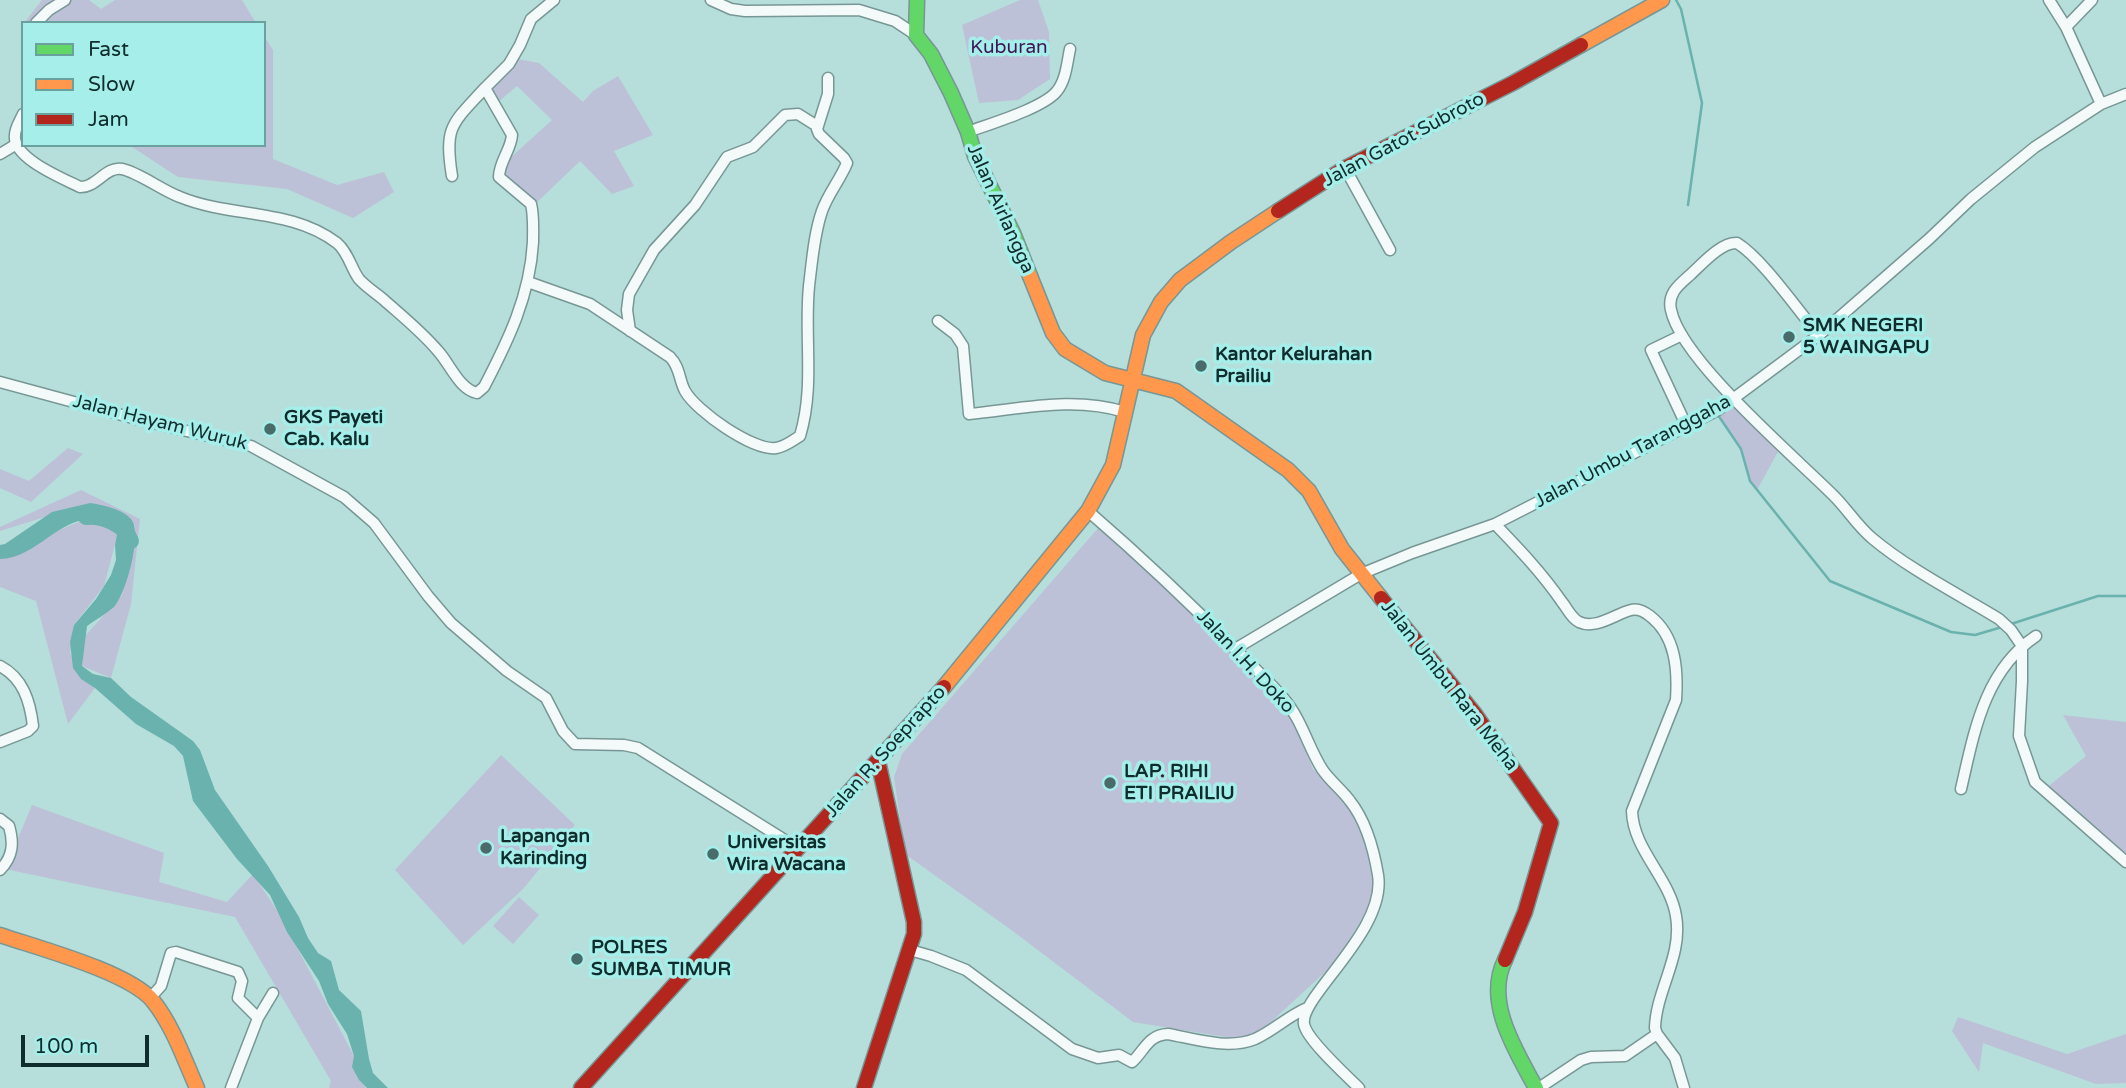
<!DOCTYPE html>
<html>
<head>
<meta charset="utf-8">
<style>
	body { margin:0 }
	#map { position:relative; width:2126px; height:1088px; overflow:hidden; background:#b6dedb; font-family:"Varela Round",sans-serif }
	canvas { display:block }
	.legend { position:absolute; left:21px; top:21px; width:245px; height:126px; box-sizing:border-box; background:#a6eeea; border:2px solid #6aa19e; margin:0; padding:9px 12px; list-style:none; font-size:21px; color:#0f2d2c }
	.legend li { display:flex; align-items:center; gap:14px; height:35px }
	.legend b { width:35px; border:2px solid #6aa19e }
	.scale { position:absolute; left:21px; top:1035px; width:128px; height:32px; box-sizing:border-box; border:4px solid #0f2d2c; border-top:0; padding-left:9px; font-size:21px; line-height:24px; white-space:nowrap; color:#0f2d2c; -webkit-text-stroke:5px #a6eeea; paint-order:stroke }
</style>
</head>
<body>
<div id="map">
<canvas width="2126" height="1088"></canvas>
<ul class="legend">
<li><b style="height:9px;background:#63d668"></b>Fast</li>
<li><b style="height:9px;background:#ff974d"></b>Slow</li>
<li><b style="height:9px;background:#b3261e"></b>Jam</li>
</ul>
<div class="scale">100 m</div>
</div>
<script>
const c = document.querySelector('canvas').getContext('2d');
c.lineJoin = 'round';
function fill(path, color) {
  c.fillStyle = color;
  c.fill(path, 'evenodd');
}
function trace(path, color, width, dash) {
  c.strokeStyle = color;
  c.lineWidth = width;
  c.lineCap = dash ? 'butt' : 'round';
  c.setLineDash(dash || []);
  c.stroke(path);
}
function drawText(font, color, halo, rows, align = 'center') {
  c.font = font + ' "Varela Round",sans-serif';
  c.lineWidth = 7;
  c.setLineDash([]);
  c.textBaseline = 'middle';
  c.strokeStyle = halo;
  c.fillStyle = color;
  for (const [text, x, y, turn = 0] of rows) {
    c.save();
    c.translate(x, y);
    c.rotate((+turn || 0) * Math.PI / 180);
    c.textAlign = isNaN(turn) ? turn : align;
    if (halo) c.strokeText(text, 0, 0);
    c.fillText(text, 0, 0);
    c.restore();
  }
}
const green = new Path2D(`
	M42 0H89L101 9 115 0H242L256 23H24Z
	M1020 0H1038L1049 32 1050 79 1018 100 979 103 962 25Z
	M264 36 273 50V159L337 185 384 172 394 192 353 218 287 189 178 177 129 145H264Z
	M512 58 539 63 583 102 593 91 618 76 653 135 614 151 634 186 612 194 580 161 531 208 498 169 552 120 517 86 497 103 491 88Z
	M1733 399 1779 450 1757 490 1750 481 1741 449 1715 412Z
	M68 448 83 454 31 502 0 488V469L29 481Z
	M81 490 140 519 131 604 111 678 82 666 85 636 122 595 135 526 90 503 0 531V527Z
	M88 518 118 533 104 586 74 625 70 653 95 688 68 724 36 601 0 587V555Z
	M1099 527 1183 604 1263 682 1291 713 1313 769 1354 809 1366 849 1375 893 1369 907 1336 962 1258 1034 1238 1039 1133 1022 1010 929 905 854 894 777 902 754Z
	M2063 715 2126 722V858L2045 789 2086 756Z
	M501 755 575 825 524 888 463 945 395 870Z
	M32 805 164 853 159 882 227 902 253 874 280 915 354 1056 359 1080 366 1088H329L331 1081 235 917 5 869Z
	M519 897 539 915 513 944 493 926Z
	M1958 1017 2067 1054 2126 1034V1083L2096 1084 1983 1043 1979 1072 1952 1031Z`);
const water = new Path2D(`
	M90 503C103 505 122 509 131 519 143 533 126 594 114 607 106 614 95 620 87 626L82 666 93 674 111 678 131 697 193 741 200 750 215 790 268 866 299 917 308 938 318 953 331 961 339 990 361 1011 369 1059 373 1073 388 1088H367L359 1080 352 1067 354 1056 347 1034 328 1004 319 981 287 932 270 895 237 859 193 801 183 756 174 746 136 724 95 688 81 679 73 668 70 642 74 625 96 599 111 575 116 560 115 545 119 524C113 520 106 519 98 519 59 515 38 558 0 559V545L5 544 52 512Z`);
const stream = new Path2D(`
	M1676 0 1681 9 1702 103 1688 205
	M1718 415 1741 449 1750 481 1830 581 1951 632 1975 635 2002 627
	M2011 624 2098 596H2126`);
const river = new Path2D(`
	M86 517C103 515 125 525 131 541`);
const street = new Path2D(`
	M711 0 731 9 745 11 859 10 895 21 916 35
	M2049 0 2066 27 2101 104
	M36 23 49 10 65 0
	M2066 27 2092 0
	M23 114C20 121 15 128 15 135 12 158 62 178 80 187 96 188 106 166 122 169 138 172 163 191 180 197 231 218 291 208 337 243 348 252 351 268 359 279 366 287 376 293 384 300 402 316 422 332 438 351 450 364 459 389 477 393L484 387C508 341 530 296 533 242 533 230 534 216 531 204L499 177C499 162 511 150 512 135L485 88 509 64 520 45 531 19 554 0
	M968 132C989 124 1044 108 1057 91 1066 80 1067 63 1070 49
	M0 154 15 145
	M1345 168 1390 250
	M452 176C444 126 452 124 485 88
	M528 282 590 304 670 357C680 367 679 380 685 391 696 411 753 451 776 448 785 447 792 441 800 436 815 386 804 337 809 286 812 262 814 234 822 211 828 194 840 180 847 163L844 158 819 134 817 129 828 94V78
	M938 321 955 334 963 346 969 414C1022 409 1073 396 1125 412
	M630 331 627 310 629 294 654 250 695 205 727 157 753 147 785 115 798 114 817 126
	M1682 335 1651 350 1687 427
	M1819 335C1798 311 1763 259 1737 243 1721 242 1702 264 1690 275 1680 284 1667 293 1671 310 1681 360 1795 457 1834 496 1848 510 1858 527 1873 539 1909 569 1958 594 1999 619L2011 630 2022 646V681L2019 736 2035 782 2126 862
	M0 382 144 421 251 446 344 497 374 523 428 596 451 623 507 671 546 698 563 731 575 744 624 745 638 748 799 849
	M1088 511C1140 556 1188 601 1236 650 1252 666 1270 682 1284 699 1302 720 1308 747 1322 769 1330 781 1342 790 1350 801 1366 821 1374 851 1378 875 1387 931 1299 997 1304 1024 1306 1039 1347 1076 1359 1088
	M1495 524C1519 549 1542 573 1562 602 1567 608 1571 618 1579 622 1596 630 1615 614 1631 610 1638 608 1645 612 1650 616 1676 636 1678 670 1676 700L1632 811C1633 850 1670 878 1676 916 1683 956 1656 990 1655 1028L1657 1034 1675 1058 1684 1088
	M1235 649 1361 574 1412 553 1495 524 1718 410 1819 335 1929 239 1971 199 2035 147 2101 104 2126 94
	M0 666C23 678 30 701 33 726L28 731 0 742
	M1961 789C1974 733 1984 671 2036 636
	M0 819 9 826C14 843 13 857 0 870
	M910 950 931 956 966 970 1072 1049 1098 1058 1119 1055 1132 1062C1145 1050 1148 1035 1168 1034 1195 1039 1228 1050 1255 1039 1273 1031 1288 1016 1307 1008
	M151 997 161 986 171 953 176 952 238 972 242 981 238 998 258 1018
	M231 1088 258 1018 273 993
	M1539 1088 1581 1060 1591 1057 1625 1056 1657 1034`);
const fast = new Path2D(`
	M917 0 916 35 931 54 951 93 968 132 975 156 1013 233 1030 276
	M1505 960C1484 1002 1516 1051 1536 1088`);
const slow = new Path2D(`
	M1581 45 1662 0
	M1030 276 1053 333 1065 349 1105 373 1176 391 1288 470 1309 491 1342 549 1381 598
	M944 687 1088 511 1113 465 1143 335 1161 302 1180 280 1231 242 1278 211
	M0 935C38 948 129 972 153 1001 173 1026 184 1059 197 1088`);
const jam = new Path2D(`
	M1278 211 1345 168 1513 83 1581 45
	M1381 598 1475 714 1551 823 1525 912 1505 960
	M581 1088 944 687
	M864 1088 914 934V922L878 761`);
const markers = [
	[1789,337,7,"#496b69"],
	[1201,366,7,"#496b69"],
	[270,429,7,"#496b69"],
	[1110,783,7,"#496b69"],
	[486,848,7,"#496b69"],
	[713,854,7,"#496b69"],
	[577,959,7,"#496b69"]
];
const parkNames = [
	["Kuburan",1009,48]
];
const streetNames = [
	["Jalan Gatot Subroto",1404,140,-28],
	["Jalan Airlangga",1000,209,66],
	["Jalan Hayam Wuruk",160,423,14],
	["Jalan Umbu Taranggaha",1633,452,-28],
	["Jalan I.H. Doko",1245,662,47],
	["Jalan Umbu Rara Meha",1449,686,52],
	["Jalan R. Soeprapto",886,752,-48]
];
const poiNames = [
	["SMK NEGERI",1803,326],
	["5 WAINGAPU",1803,348],
	["Kantor Kelurahan",1215,355],
	["Prailiu",1215,377],
	["GKS Payeti",284,418],
	["Cab. Kalu",284,440],
	["LAP. RIHI",1124,772],
	["ETI PRAILIU",1124,794],
	["Lapangan",500,837],
	["Karinding",500,859],
	["Universitas",727,843],
	["Wira Wacana",727,865],
	["POLRES",591,948],
	["SUMBA TIMUR",591,970]
];
fill(green, '#bdc1d7');
fill(water, '#69b2ae');
trace(stream, '#69b2ae', 2.5);
trace(river, '#69b2ae', 16);
trace(street, '#779795', 13);
trace(fast, '#779795', 17);
trace(slow, '#779795', 17);
trace(jam, '#779795', 17);
trace(street, '#f4fafa', 10);
trace(fast, '#63d668', 14);
trace(slow, '#ff974d', 14);
trace(jam, '#b3261e', 14);
for (const [x, y, r, color] of markers) {
  const dot = new Path2D();
  dot.arc(x, y, r, 0, 2 * Math.PI);
  c.fillStyle = color;
  c.fill(dot);
  trace(dot, '#a6eeea', 2.5);
}
drawText('19px', '#3f1555', '#a6eeea', parkNames);
drawText('19px', '#0f2d2c', '#a6eeea', streetNames);
drawText('bold 19px', '#0f2d2c', '#a6eeea', poiNames, 'left');
</script>
</body>
</html>
